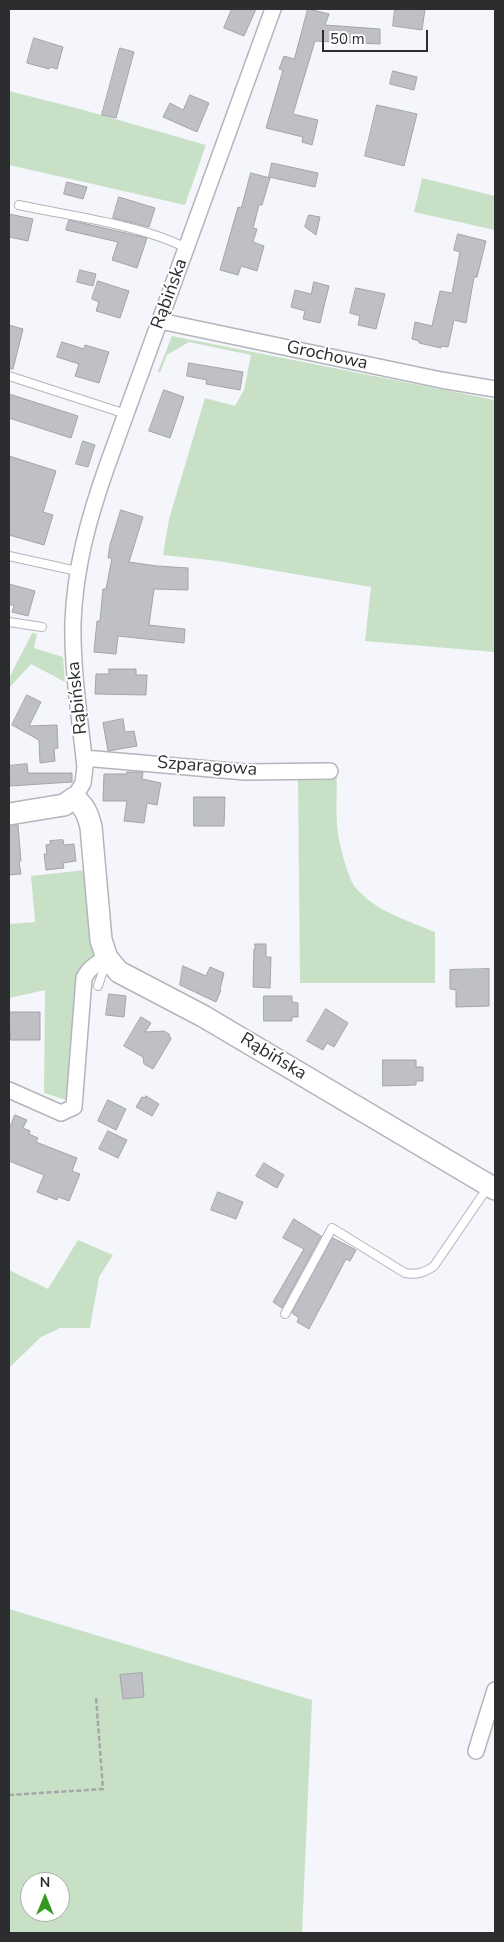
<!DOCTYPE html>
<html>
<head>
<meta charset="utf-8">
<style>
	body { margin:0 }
	#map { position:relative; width:504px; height:1942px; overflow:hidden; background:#f4f6fb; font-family:"Nunito Sans",sans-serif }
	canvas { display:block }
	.frame { position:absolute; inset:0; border:10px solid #2c2d2f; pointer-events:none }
	.north { position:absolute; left:20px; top:1872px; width:50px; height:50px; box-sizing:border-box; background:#fff; border:1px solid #ababac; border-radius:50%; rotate:0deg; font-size:14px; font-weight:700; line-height:20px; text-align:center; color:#2c2d2f }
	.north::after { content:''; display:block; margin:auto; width:18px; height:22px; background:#34981e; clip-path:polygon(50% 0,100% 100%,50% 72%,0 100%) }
	.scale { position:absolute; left:322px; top:30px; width:106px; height:22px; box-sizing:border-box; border:2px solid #2c2d2f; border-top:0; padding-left:6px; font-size:15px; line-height:18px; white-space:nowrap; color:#2c2d2f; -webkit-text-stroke:4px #fff; paint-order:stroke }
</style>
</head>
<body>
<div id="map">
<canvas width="504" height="1942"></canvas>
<div class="frame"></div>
<div class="north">N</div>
<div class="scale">50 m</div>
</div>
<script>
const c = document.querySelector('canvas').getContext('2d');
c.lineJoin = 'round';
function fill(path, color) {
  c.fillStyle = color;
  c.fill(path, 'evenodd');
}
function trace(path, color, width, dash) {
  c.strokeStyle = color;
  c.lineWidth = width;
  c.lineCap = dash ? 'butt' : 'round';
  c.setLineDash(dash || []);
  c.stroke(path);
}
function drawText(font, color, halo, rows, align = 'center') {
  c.font = font + ' "Nunito Sans",sans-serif';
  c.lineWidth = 4;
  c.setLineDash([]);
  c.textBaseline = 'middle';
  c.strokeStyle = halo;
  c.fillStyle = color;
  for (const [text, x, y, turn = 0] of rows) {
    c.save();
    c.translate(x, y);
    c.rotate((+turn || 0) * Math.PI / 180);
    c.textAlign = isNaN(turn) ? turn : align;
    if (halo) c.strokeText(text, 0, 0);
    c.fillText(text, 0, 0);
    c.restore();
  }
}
const green = new Path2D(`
	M9 91 80 109 206 145 185 205 9 165Z
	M422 178 495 196V230L414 212Z
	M172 336 495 400 494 652 365 641 371 587 218 561 163 555 169 519 205 398 235 406 244 390 251 355 189 342 167 355 160 373 158 371Z
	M32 633 37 634 34 648 63 657 65 682 31 664 9 688V678Z
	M336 765C338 788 335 811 338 834 340 845 348 880 356 888 375 911 409 921 435 932V983H300L298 778 252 766Z
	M85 870 97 954 84 968 69 1101 44 1093 45 990 9 998V924L35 922 31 876Z
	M78 1240 113 1255 99 1277 90 1328H60L41 1337 9 1368V1270L48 1289Z
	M9 1609 312 1700 302 1933H9ZM30 1882H60V1912H30Z`);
const building = new Path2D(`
	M232 9H256L244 36 224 28Z
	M308 9 329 14 325 25 380 29V44L315 41 293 114 318 120 312 145 302 142 303 137 266 128 283 70 279 69 284 56 294 59Z
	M395 9H425L422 30 393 26Z
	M34 38 63 47 57 69 50 67 49 69 27 63Z
	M120 48 134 52 116 118 102 115Z
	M393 71 417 77 414 90 390 84Z
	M190 95 209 103 197 132 163 117 170 103 183 110Z
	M377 105 417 114 404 166 365 156Z
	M272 163 318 173 315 187 269 177Z
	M251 173 270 178 262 205H259L253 228 257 229 253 242 264 246 257 271 241 266 238 275 220 270 238 207 241 208Z
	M67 182 87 187 83 199 64 194Z
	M119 197 155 208 149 227 113 218Z
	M9 214 33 219 28 241 9 237Z
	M309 215 320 217 316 235 305 227Z
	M69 220 147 238 137 268 112 260 118 242 66 230Z
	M458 234 486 241 477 277H474L466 323 454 320 448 347 441 346V348L419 343V341L412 339 415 322 432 326 440 291 452 293 460 252 454 250Z
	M80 270 96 274 93 286 77 282Z
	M98 281 129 291 120 318 96 311 99 302 92 299Z
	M314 282 329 286 320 323 303 319 305 311 291 307 295 290 311 294Z
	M356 288 385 294 376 329 358 325 360 316 350 313Z
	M9 325 23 329 13 369H9Z
	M62 342 84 349 85 345 109 352 99 383 75 376 79 364 57 357Z
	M189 363 243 372 240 390 206 384 207 380 187 376Z
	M164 390 184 397 170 438 149 431Z
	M9 394 78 416 71 438 9 418Z
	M83 441 95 445 88 467 76 464Z
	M9 456 56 471 43 512 53 515 44 545 9 535Z
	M121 510 143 517 129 562 157 566 188 568V590L154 589 149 625 185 629 184 643 118 636 116 654 94 652 97 621H100L103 589H106L112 558H108L110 545Z
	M9 584 35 591 28 616 12 612 14 606 9 604Z
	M109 669H136V675H147L146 695 95 694 96 674H109Z
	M27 695 41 702 29 726 57 725 58 748 54 749 55 761 40 763 39 740 12 725Z
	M123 719 125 732 134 731 137 746 108 751 103 723Z
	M27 764 28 773H72V782L10 786 9 766Z
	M127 772H143L142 779 161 783 157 805 147 803 144 823 124 821 127 801H103L104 774H127Z
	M194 797H225L224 826H194Z
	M18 825 21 861 19 862 21 874 9 875V826Z
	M63 840 64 845 74 844 76 861 63 863 64 868 46 870 44 854H47L46 845 51 844 50 841Z
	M255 944H266V957H271L270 988 253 987 254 949H255Z
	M183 966 206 976 210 967 224 973 220 989 221 990 216 1002 180 985Z
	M489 969V1006L456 1007V990L450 989V970Z
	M109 994 126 996 124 1017 106 1015Z
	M264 996H292V1002L298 1003V1017H292V1021H264Z
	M326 1009 348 1023 334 1047 327 1043 323 1050 307 1041Z
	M10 1012H40V1040H11Z
	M141 1017 151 1023 145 1032 164 1031 169 1034 171 1039 153 1069 144 1064 143 1057 124 1046Z
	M383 1060H416V1067H423V1081H416V1085L383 1086Z
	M146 1096 159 1104 152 1116 136 1107 142 1097 145 1098Z
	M108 1100 126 1109 116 1130 98 1121Z
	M15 1115 27 1120 23 1128 30 1131 29 1134 38 1138 36 1142 77 1158 72 1171 80 1174 69 1201 58 1197 57 1200 37 1192 44 1175 9 1161V1130Z
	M108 1131 127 1140 118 1158 99 1149Z
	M264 1163 284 1175 277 1188 256 1176Z
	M218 1192 243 1202 236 1219 211 1210Z
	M294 1219 321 1236 282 1308 273 1302 304 1249 283 1238Z
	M333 1238 356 1250 350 1261 346 1259 309 1329 297 1322 299 1318 292 1313Z
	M142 1673 144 1697 123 1699 120 1675Z`);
const path = new Path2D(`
	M9 1795 103 1789 96 1697`);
const lane = new Path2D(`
	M19 205C70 216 142 225 186 248
	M9 376 126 414
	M9 556 77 571
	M9 622 42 627
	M98 986 103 971 110 965
	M285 1314 332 1228 405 1273C417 1275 424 1273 434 1266L488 1187`);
const street = new Path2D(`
	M160 321 441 380 495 389
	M84 758 245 772 330 771
	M74 798 83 783 85 767C80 719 72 670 73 622 75 567 89 517 107 466L273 9
	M9 1090 61 1113 74 1107 84 978C89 968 97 963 107 958
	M476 1751 495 1690`);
const secondary = new Path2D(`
	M9 814 64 805 74 798C85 806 88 815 91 827L101 940 107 958 119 972 203 1016 495 1189`);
const streetNames = [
	["Rąbińska",170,294,-70],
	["Grochowa",327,356,12],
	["Rąbińska",78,698,-96],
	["Szparagowa",207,767,4],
	["Rąbińska",273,1057,31]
];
fill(green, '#c8e1c6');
fill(building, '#bec0c5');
trace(building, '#a2a4a9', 1);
trace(lane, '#b3b5bb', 10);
trace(street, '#b3b5bb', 18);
trace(secondary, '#b3b5bb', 24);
trace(path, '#a4a6aa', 2.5, [5, 2.5]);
trace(lane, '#fff', 8);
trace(street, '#fff', 15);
trace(secondary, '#fff', 21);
drawText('18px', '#2c2d2f', '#fff', streetNames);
</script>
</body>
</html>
